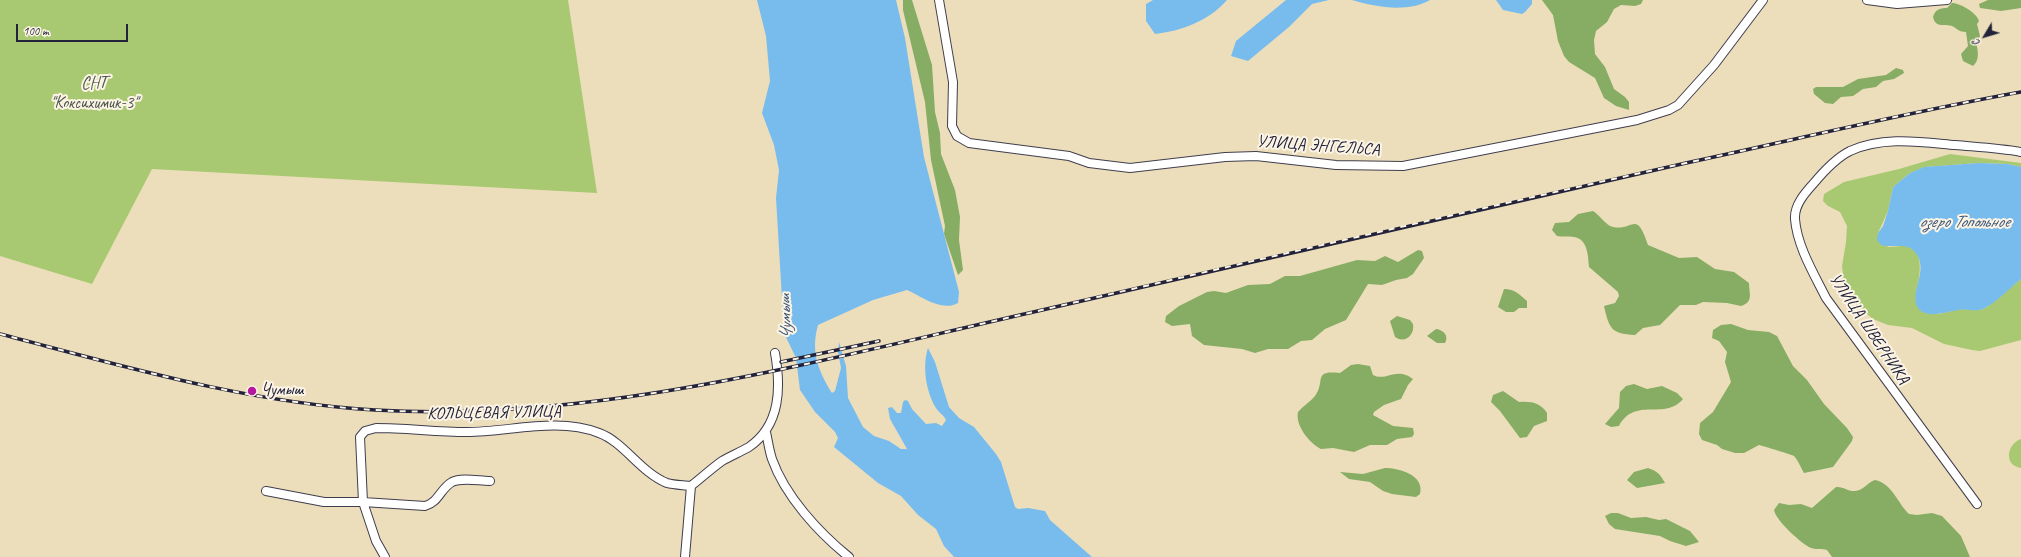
<!DOCTYPE html>
<html>
<head>
<meta charset="utf-8">
<style>
	body { margin:0 }
	#map { position:relative; width:2021px; height:557px; overflow:hidden; background:#ecdebb; font-family:Caveat,sans-serif }
	canvas { display:block }
	.north { position:absolute; left:1965px; top:16px; width:40px; height:40px; -webkit-text-stroke:3px #fcf5e5; paint-order:stroke; rotate:232deg; font-size:11px; font-weight:700; line-height:16px; text-align:center; color:#22223b }
	.north::after { content:''; display:block; margin:auto; width:14px; height:18px; background:#22223b; clip-path:polygon(50% 0,100% 100%,50% 72%,0 100%) }
	.scale { position:absolute; left:16px; top:24px; width:112px; height:18px; box-sizing:border-box; border:2px solid #22223b; border-top:0; padding-left:5px; font-size:12px; line-height:14px; white-space:nowrap; color:#22223b; -webkit-text-stroke:3px #fcf5e5; paint-order:stroke }
</style>
</head>
<body>
<div id="map">
<canvas width="2021" height="557"></canvas>
<div class="north">С</div>
<div class="scale">100 m</div>
</div>
<script>
const c = document.querySelector('canvas').getContext('2d');
c.lineJoin = 'round';
function fill(path, color) {
  c.fillStyle = color;
  c.fill(path, 'evenodd');
}
function trace(path, color, width, dash) {
  c.strokeStyle = color;
  c.lineWidth = width;
  c.lineCap = dash ? 'butt' : 'round';
  c.setLineDash(dash || []);
  c.stroke(path);
}
function drawText(font, color, halo, rows, align = 'center') {
  c.font = font + ' Caveat,sans-serif';
  c.lineWidth = 4;
  c.setLineDash([]);
  c.textBaseline = 'middle';
  c.strokeStyle = halo;
  c.fillStyle = color;
  for (const [text, x, y, turn = 0] of rows) {
    c.save();
    c.translate(x, y);
    c.rotate((+turn || 0) * Math.PI / 180);
    c.textAlign = isNaN(turn) ? turn : align;
    if (halo) c.strokeText(text, 0, 0);
    c.fillText(text, 0, 0);
    c.restore();
  }
}
const green = new Path2D(`
	M0 0H568L597 193 152 169 92 284 0 256Z
	M1950 154 2021 163V167L2008 164 1978 163 1925 167 1910 173 1893 187 1888 211 1878 233 1888 247C1894 247 1903 245 1908 246 1926 251 1919 281 1916 293L1939 314 1960 309 1980 310 1987 307 2021 279V340L1980 351 1972 350 1944 344 1912 328 1888 325 1873 319 1854 303 1845 290 1842 266 1846 242 1847 226 1840 212 1828 206 1823 201 1824 194 1844 182 1899 169Z
	M2021 439V468C2003 465 2007 444 2021 439Z`);
const forest = new Path2D(`
	M903 0H912L932 65 935 112 940 133 941 154 955 190 960 217 959 240 963 270 958 275 944 234 945 226 931 160 925 102 903 10Z
	M1542 0H1643L1641 4 1635 6 1621 5 1614 9 1607 22 1596 31 1594 40 1595 54 1605 67 1614 89 1625 97 1629 102V110L1616 106 1604 98 1595 78 1569 62 1564 56 1558 41 1553 15Z
	M1988 0H2021V8L2001 11 1980 8 1979 4Z
	M1952 3C1960 3 1977 13 1979 21L1977 24 1980 36 1976 42C1978 51 1980 60 1973 66L1963 61 1961 54 1968 46 1966 32C1959 32 1958 29 1952 26 1944 23 1936 29 1933 17 1935 10 1939 8 1947 8Z
	M1896 68 1903 70 1904 73 1894 79 1883 81 1876 87 1863 89 1853 96 1841 97 1833 104 1825 103 1814 94 1813 89 1816 87H1843L1858 79 1886 75Z
	M1593 211C1600 215 1605 225 1613 227 1634 231 1636 209 1648 245L1679 258 1697 257 1715 269 1734 272 1749 283C1749 293 1754 302 1741 306L1727 303 1703 302 1696 305H1680L1660 325 1643 328 1635 335C1611 334 1609 328 1604 306L1615 303 1619 296 1618 292 1589 267C1588 256 1588 239 1574 237 1568 236 1563 237 1557 236L1552 230 1555 223 1569 222 1578 214Z
	M1418 250 1422 251 1424 258 1413 274 1407 278 1396 280 1382 285 1368 284 1346 320 1325 329 1312 340 1301 341 1288 349H1268L1255 353 1242 349 1204 345 1192 336 1190 324 1172 326 1165 322 1166 316 1179 306 1207 292 1214 291 1226 293 1248 285 1270 284 1285 276H1300L1357 260 1375 261 1385 256 1398 262Z
	M1504 289C1515 289 1519 294 1527 301V308H1519L1514 312H1506L1498 307Z
	M1397 316 1410 320 1413 324C1415 335 1405 344 1395 337L1390 321Z
	M1731 324 1748 330 1769 332 1777 336 1793 366 1807 380 1824 404 1847 428 1853 437 1852 441 1833 467 1804 473C1801 468 1798 460 1794 456 1793 455 1763 446 1759 445L1744 453H1735L1722 449 1717 445 1702 440 1699 434 1700 423 1713 412 1731 382 1725 362 1727 352 1719 341 1712 338 1713 330 1721 325Z
	M1436 329C1444 330 1449 336 1445 343H1437L1427 336Z
	M1358 364 1370 366 1373 375C1386 382 1396 366 1413 379L1408 385 1401 399 1384 405 1374 412 1373 415 1393 426 1413 428 1414 434 1412 437 1397 439 1387 445H1370L1354 452 1333 448 1321 449C1309 443 1295 425 1298 412 1303 406 1310 402 1315 396 1326 381 1312 370 1340 373L1351 365Z
	M1634 384 1647 389 1662 386 1677 393 1683 399C1665 421 1635 396 1619 426L1611 427 1605 424 1619 408 1620 392 1626 386Z
	M1503 391 1519 402C1531 401 1541 403 1547 413V421L1534 426 1527 437 1520 438 1500 411 1491 402 1493 395Z
	M1385 468C1399 468 1425 475 1420 494L1416 497 1392 494 1383 491 1370 482 1349 479 1340 472 1363 474Z
	M1648 468C1657 471 1660 474 1665 483L1637 488 1627 480 1634 472Z
	M1875 480C1892 483 1898 504 1909 514L1917 515 1932 513 1942 516 1961 536 1970 557H1832L1827 550C1822 548 1817 550 1811 548 1802 544 1776 521 1774 510L1779 503 1789 505 1801 504 1812 508 1836 487C1843 486 1849 492 1855 491 1863 491 1868 482 1875 480Z
	M1611 513H1618L1631 518 1646 517 1659 520 1666 519 1690 531 1699 542 1686 546 1670 541 1660 536 1615 529 1609 524 1605 516Z`);
const water = new Path2D(`
	M757 0H896L905 38 924 157 959 292 958 303C941 312 923 297 907 290L873 300 818 325C811 351 817 367 830 390L832 393 835 391 841 368 838 352 839 342 846 366 848 398 863 427 874 436 889 441 901 449H907L890 419 888 408 892 407 897 413H901L903 402 905 400 908 401 912 409 926 424 936 423 942 426 946 420C944 415 939 413 936 408 926 392 922 366 928 348L935 362 949 407 959 418 974 427 996 454 1001 462 1015 507 1018 509 1028 508 1045 511 1050 520 1092 557H954L944 546 936 529 918 515 901 496 878 483 834 447 838 438 835 432 815 412 800 390 796 358 784 333 776 198 779 170 774 145 762 113 770 81 766 36Z
	M1153 0H1227C1209 21 1181 31 1155 34L1146 21V4Z
	M1286 0H1329L1312 4 1289 27 1248 61 1231 56 1236 41Z
	M1352 0H1430C1407 13 1376 7 1352 0Z
	M1496 0H1532V4L1525 12 1522 14 1503 10Z
	M1978 163 2008 164 2021 167V279C2010 288 1998 301 1985 308 1976 313 1969 308 1959 310 1948 311 1927 320 1918 308 1908 292 1932 268 1913 250 1906 243 1890 248 1881 245L1877 240 1878 233 1883 226 1888 211 1893 187 1910 173 1924 167Z`);
const street = new Path2D(`
	M939 0 953 82 952 126 957 136 969 143 1069 156 1089 163 1130 168 1225 157 1256 156 1336 165 1403 166 1637 120 1669 110 1678 105 1714 65 1763 0
	M1867 0 1897 4 1947 0
	M766 432C768 441 769 450 772 459 785 496 819 533 849 557
	M266 491 324 502H363L425 506C439 502 440 489 452 482 462 477 479 481 490 481
	M1977 504 1826 298C1814 274 1797 246 1795 219 1794 205 1805 193 1814 183 1824 171 1836 158 1850 151 1883 136 1921 142 1955 145 1977 147 1999 148 2021 152
	M385 557 376 541 363 502 360 437 365 431 376 428C406 428 436 432 467 432 510 432 557 417 599 433 624 442 640 472 667 483 674 485 683 485 691 486 701 478 711 469 722 461 731 456 740 452 749 447 781 425 781 387 775 353
	M685 557 691 486`);
const rail = new Path2D(`
	M0 334C123 366 248 403 375 410 596 423 816 361 1029 313 1248 262 1467 211 1686 163 1798 139 1909 112 2021 92
	M781 362 879 341`);
const markers = [
	[252,391,5,"#b5179e"]
];
const parkNames = [
	["СНТ",94,84],
	["\"Коксихимик-3\"",94,104]
];
const streetNames = [
	["УЛИЦА ЭНГЕЛЬСА",1318,146,4],
	["УЛИЦА ШВЕРНИКА",1869,329,56],
	["КОЛЬЦЕВАЯ УЛИЦА",494,413,-1]
];
const poiNames = [
	["Чумыш",261,391]
];
const waterNames = [
	["озеро Топольное",1964,222],
	["Чумыш",786,317,-93]
];
fill(green, '#a8c971');
fill(forest, '#86ad63');
fill(water, '#78bcee');
trace(street, '#403e4e', 10);
trace(street, '#fff', 8);
trace(rail, '#22223b', 3.5);
trace(rail, '#fcf5e5', 2, [6]);
for (const [x, y, r, color] of markers) {
  const dot = new Path2D();
  dot.arc(x, y, r, 0, 2 * Math.PI);
  c.fillStyle = color;
  c.fill(dot);
  trace(dot, '#fcf5e5', 1.5);
}
drawText('17px', '#4a544b', '#fcf5e5', parkNames);
drawText('17px', '#22223b', '#fcf5e5', streetNames);
drawText('17px', '#22223b', '#fcf5e5', poiNames, 'left');
drawText('italic 18px', '#40587a', '#fcf5e5', waterNames);
</script>
</body>
</html>
